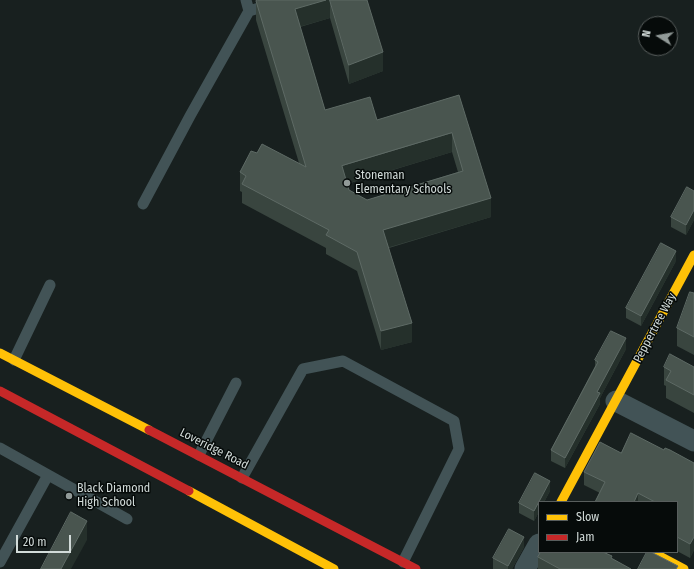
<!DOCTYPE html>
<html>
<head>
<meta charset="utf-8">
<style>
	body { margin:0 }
	#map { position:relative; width:694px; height:569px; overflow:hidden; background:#18201f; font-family:"Fira Sans Condensed",sans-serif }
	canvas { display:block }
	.legend { position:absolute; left:538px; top:501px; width:140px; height:52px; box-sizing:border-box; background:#060b0a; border:1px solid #585e5d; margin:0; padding:5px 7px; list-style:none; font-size:12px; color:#d2dbd9 }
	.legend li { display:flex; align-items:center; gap:8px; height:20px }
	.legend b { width:20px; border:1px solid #585e5d }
	.north { position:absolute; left:638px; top:16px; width:40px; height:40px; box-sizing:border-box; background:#060b0a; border:1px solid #585e5d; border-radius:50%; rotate:281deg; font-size:11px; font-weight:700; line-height:16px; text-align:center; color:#d2dbd9 }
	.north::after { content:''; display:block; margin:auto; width:14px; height:18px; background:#919a98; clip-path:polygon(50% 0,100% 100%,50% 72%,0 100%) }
	.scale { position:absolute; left:16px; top:535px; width:55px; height:18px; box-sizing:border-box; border:2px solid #d2dbd9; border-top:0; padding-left:5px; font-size:12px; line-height:14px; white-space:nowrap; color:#d2dbd9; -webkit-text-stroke:3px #060b0a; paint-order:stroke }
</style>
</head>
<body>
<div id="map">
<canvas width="694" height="569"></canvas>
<ul class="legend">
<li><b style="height:5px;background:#ffc107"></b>Slow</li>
<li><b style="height:5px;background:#c62828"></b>Jam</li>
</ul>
<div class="north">N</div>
<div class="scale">20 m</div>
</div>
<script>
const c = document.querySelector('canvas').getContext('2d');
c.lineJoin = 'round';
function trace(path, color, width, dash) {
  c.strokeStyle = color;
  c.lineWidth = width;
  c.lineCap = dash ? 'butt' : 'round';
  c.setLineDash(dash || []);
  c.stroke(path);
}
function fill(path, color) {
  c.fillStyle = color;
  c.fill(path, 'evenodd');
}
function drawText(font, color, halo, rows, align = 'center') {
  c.font = font + ' "Fira Sans Condensed",sans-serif';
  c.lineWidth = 3;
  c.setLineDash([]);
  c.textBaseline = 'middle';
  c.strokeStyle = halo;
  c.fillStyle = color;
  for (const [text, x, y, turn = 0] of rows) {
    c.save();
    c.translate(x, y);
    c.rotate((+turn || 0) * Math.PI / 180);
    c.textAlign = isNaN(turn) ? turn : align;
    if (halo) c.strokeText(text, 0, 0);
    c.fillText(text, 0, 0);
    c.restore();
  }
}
const lane = new Path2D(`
	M246 0 249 11
	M143 204 190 116 249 11 286 0
	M14 360 50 285
	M0 448 127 519
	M199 455 236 383
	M242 478 303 369 343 361 454 421 459 449 403 562
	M0 562 48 475`);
const street = new Path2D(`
	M616 401 694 441
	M525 569 539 544`);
const slow = new Path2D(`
	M0 353 149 430
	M189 491 334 569
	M561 502 694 255
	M652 552 684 569`);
const jam = new Path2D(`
	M0 391 189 491
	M149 430 416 569`);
const wall = new Path2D(`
	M258 0H367L383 71 349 84 330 18 300 27 325 110 377 120 459 95 491 217 389 248 412 342 381 350 357 271 326 254V248L242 203V192L240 191V172L257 153 299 163 256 20V1ZM452 152 458 172 367 200 349 190 347 184Z
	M694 191V220L686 235 671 227V217Z
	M676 261 641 326 626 318V308Z
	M694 293V355L677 346V328Z
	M626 349 600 398V404L565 468 551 461V450L595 366V360Z
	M664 367H694V413L666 398V386L664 385Z
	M664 450 694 463V550L690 558 677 551V502H595L600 493 584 485V472L621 453Z
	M550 491 534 521 519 513V503Z
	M524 547 512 569H493V558Z
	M606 553 612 559 631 569H538V557Z`);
const shadedWall = new Path2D(`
	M326 0H330V18L295 28V9Z
	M383 52V71L349 84V65Z
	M452 133V152L342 185V166Z
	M491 198V217L383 249V230Z
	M694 210V220L686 235V225Z
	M676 251V261L641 326V316Z
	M412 323V342L381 350V331Z
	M626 338V349L600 398V404L565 468V458L597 392Z
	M550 481V491L544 502H539V512L534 521V511Z
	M638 493V502H634Z
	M87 521V540L71 569H61Z
	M524 537V547L512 569H508V566Z
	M694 537V550L690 558V544Z`);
const building = new Path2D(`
	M258 0H326L295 9 325 110 370 97 377 120 459 95 491 198 383 230 412 323 381 331 357 252 326 235 329 230 242 184 246 176 240 172 251 151 257 153 262 144 306 167 256 1ZM452 133 463 171 367 200 349 190 342 166Z
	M330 0H367L383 52 349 65Z
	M687 187 694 191V210L686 225 671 217Z
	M661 243 676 251 641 316 626 308Z
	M690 292 694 293V337L677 328Z
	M611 331 626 338 597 392 600 393 565 458 551 450 598 362 595 360Z
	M670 354 694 367V395L666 380 671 371 664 367Z
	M631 433 664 450 665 448 670 450 694 463V537L690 544 677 537V502H655L638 493 634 502H595L605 482 584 472 600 442 621 453Z
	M535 473 550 481 534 511 519 503Z
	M71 512 87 521 61 569H41Z
	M509 529 524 537 508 566 493 558Z
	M541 552H603L612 556 611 558 631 569H560L538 557Z
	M647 552H651L678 566 676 569H638Z`);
const markers = [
	[347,183,4,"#919a98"],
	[69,496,4,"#919a98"]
];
const poiNames = [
	["Stoneman",355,176],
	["Elementary Schools",355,190],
	["Black Diamond",77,489],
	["High School",77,503]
];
const streetNames = [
	["Peppertree Way",655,328,-62],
	["Loveridge Road",214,449,27]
];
trace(lane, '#425356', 11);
trace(street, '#425356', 21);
trace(slow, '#ffc107', 9);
trace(jam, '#c62828', 9);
fill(wall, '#39453f');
fill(shadedWall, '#25302b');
fill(building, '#49554f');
trace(building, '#5e6a65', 1);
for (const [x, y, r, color] of markers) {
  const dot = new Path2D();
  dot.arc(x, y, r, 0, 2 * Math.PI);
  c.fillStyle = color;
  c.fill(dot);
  trace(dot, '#060b0a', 1.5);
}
drawText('12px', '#d2dbd9', '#060b0a', poiNames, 'left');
drawText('12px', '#d2dbd9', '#060b0a', streetNames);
</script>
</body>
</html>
